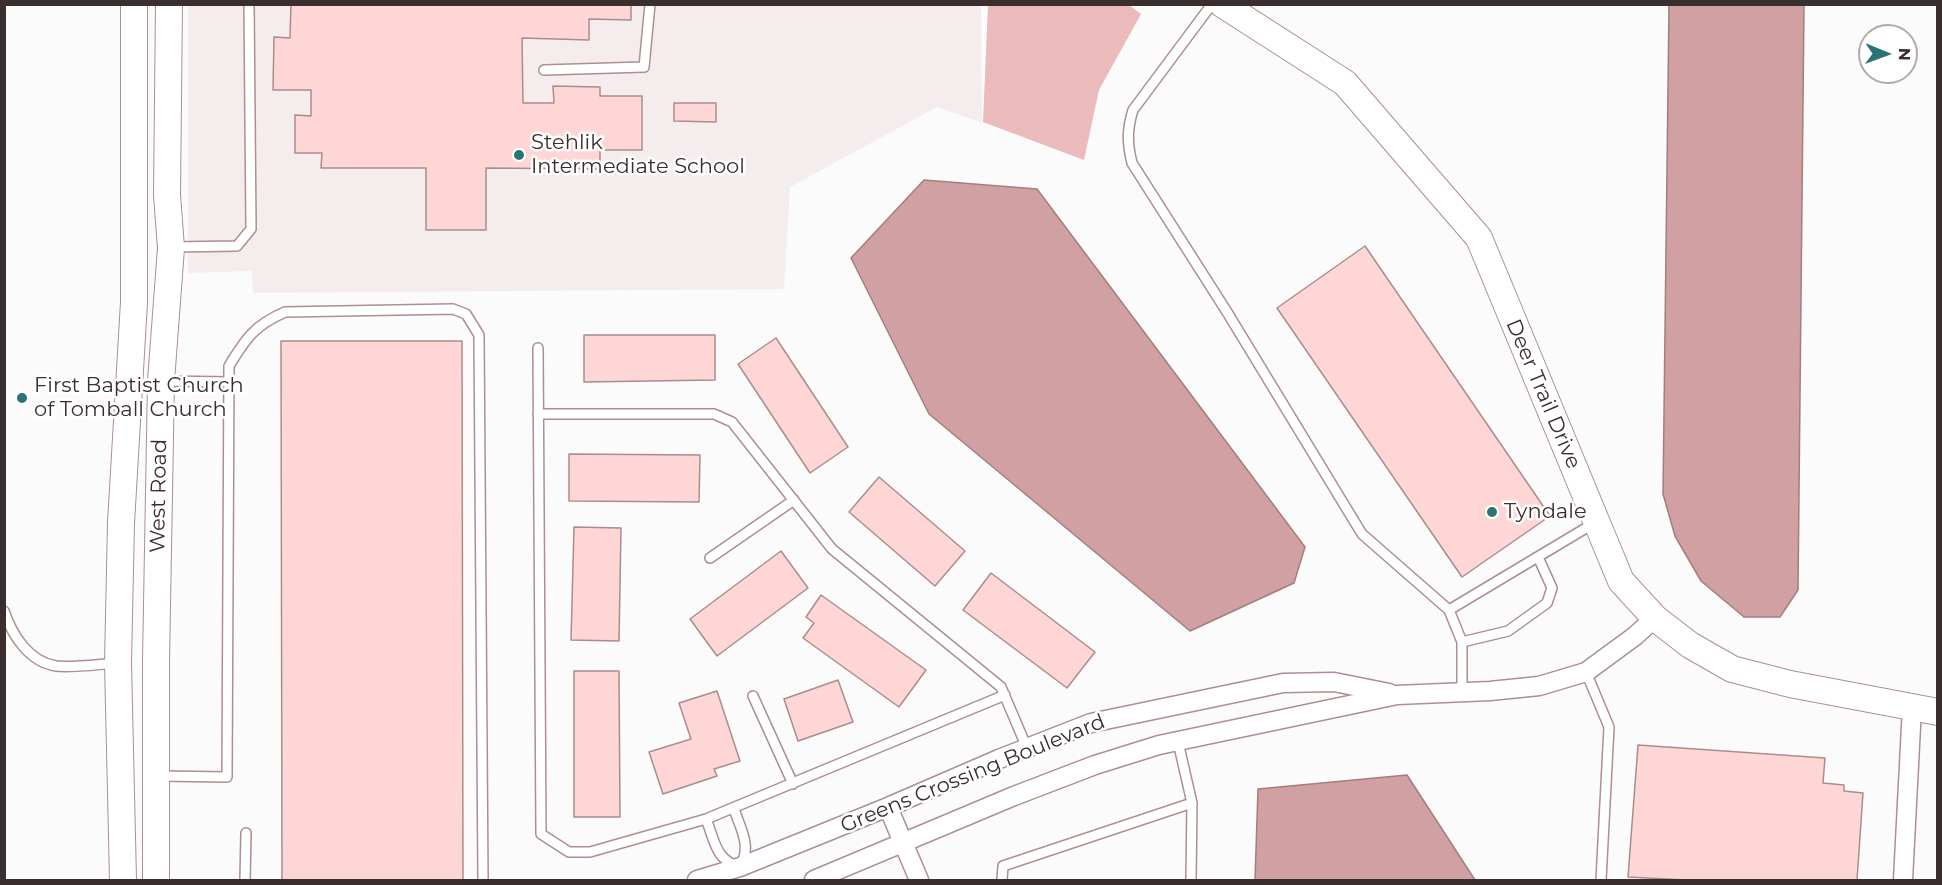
<!DOCTYPE html>
<html>
<head>
<meta charset="utf-8">
<style>
	body { margin:0 }
	#map { position:relative; width:1942px; height:885px; overflow:hidden; background:#fbfbfb; font-family:Montserrat,sans-serif }
	canvas { display:block }
	.frame { position:absolute; inset:0; border:6px solid #3a2e2e; pointer-events:none }
	.north { position:absolute; left:1858px; top:24px; width:60px; height:60px; box-sizing:border-box; background:#fff; border:2px solid #b0abab; border-radius:50%; rotate:91deg; font-size:16px; font-weight:700; line-height:24px; text-align:center; color:#3a2e2e }
	.north::after { content:''; display:block; margin:auto; width:21px; height:27px; background:#2a7475; clip-path:polygon(50% 0,100% 100%,50% 72%,0 100%) }
</style>
</head>
<body>
<div id="map">
<canvas width="1942" height="885"></canvas>
<div class="frame"></div>
<div class="north">N</div>
</div>
<script>
const c = document.querySelector('canvas').getContext('2d');
c.lineJoin = 'round';
function fill(path, color) {
  c.fillStyle = color;
  c.fill(path, 'evenodd');
}
function trace(path, color, width, dash) {
  c.strokeStyle = color;
  c.lineWidth = width;
  c.lineCap = dash ? 'butt' : 'round';
  c.setLineDash(dash || []);
  c.stroke(path);
}
function drawText(font, color, halo, rows, align = 'center') {
  c.font = font + ' Montserrat,sans-serif';
  c.lineWidth = 5;
  c.setLineDash([]);
  c.textBaseline = 'middle';
  c.strokeStyle = halo;
  c.fillStyle = color;
  for (const [text, x, y, turn = 0] of rows) {
    c.save();
    c.translate(x, y);
    c.rotate((+turn || 0) * Math.PI / 180);
    c.textAlign = isNaN(turn) ? turn : align;
    if (halo) c.strokeText(text, 0, 0);
    c.fillText(text, 0, 0);
    c.restore();
  }
}
const built = new Path2D(`
	M188 5H981L982 123 937 107 790 187 784 289 253 293 252 271 188 273Z`);
const forest = new Path2D(`
	M988 5H1129L1141 14 1099 90 1084 160 983 122Z`);
const water = new Path2D(`
	M1669 5H1804L1798 590 1780 617H1744L1701 581 1675 536 1663 494Z
	M924 180 1037 189 1305 547 1294 583 1190 631 929 414 851 258Z
	M1407 775 1475 880H1255L1258 789Z`);
const building = new Path2D(`
	M291 4H631V20L589 19V40L522 38 523 103H554L553 86 600 87V96H642V150H600V169L486 168V230H426V168H321L322 153H295V115L311 116V90H273L274 37 290 38Z
	M674 103H716V122L674 121Z
	M1365 246 1550 516 1462 577 1277 308Z
	M584 335H715V380L584 382Z
	M776 338 848 447 810 473 738 364Z
	M281 341H462L463 880H282Z
	M569 454 700 455 699 502 569 501Z
	M879 477 965 551 935 586 849 512Z
	M574 527 621 528 619 641 571 640Z
	M781 551 808 588 717 656 690 619Z
	M991 573 1095 652 1067 688 963 610Z
	M821 595 926 670 899 707 803 638 814 623 806 617Z
	M574 671H619L620 817H574Z
	M838 680 853 722 798 741 784 699Z
	M717 691 740 761 714 769 717 776 663 794 649 752 691 739 679 703Z
	M1638 745 1825 758 1823 783 1844 785V791L1863 793 1857 880H1686L1628 877Z`);
const lane = new Path2D(`
	M1212 4 1133 110C1127 129 1127 143 1132 163L1227 312 1362 534 1449 610 1462 642V691
	M544 70 644 67 650 4
	M173 247 237 246 251 229 249 4
	M538 348 541 834 569 852H590L706 819 1005 695
	M164 381 229 382
	M538 414H714L732 422 832 549 1001 687 1027 748
	M710 558 794 500
	M1449 610 1596 522
	M4 611C12 635 29 662 56 666 72 668 100 664 117 663
	M1462 642 1508 631 1547 603 1552 588 1538 557
	M1586 672 1609 727 1601 880
	M753 696 793 784
	M159 776 227 777 229 366C246 338 255 325 285 312L453 309 466 314 479 335 483 880
	M706 819C715 841 715 860 740 867 752 846 741 830 734 809
	M245 880 246 833
	M1002 880 1003 866 1192 803 1178 742
	M1191 880 1192 803`);
const street = new Path2D(`
	M888 807 919 880
	M697 880 740 867 888 807 999 759 1091 723 1283 683 1334 682 1389 693
	M814 880 1014 796 1095 765 1159 745 1397 695 1490 691 1539 686 1586 672 1635 636 1655 618
	M1903 880 1912 707`);
const secondary = new Path2D(`
	M1222 4 1345 83 1479 238 1621 581 1655 618 1690 645 1732 669 1790 684 1938 712
	M123 880 118 663 121 523 134 302V4
	M156 880V661L161 381 171 248 167 195 169 4`);
const markers = [
	[519,155,6,"#2a7475"],
	[22,398,6,"#2a7475"],
	[1492,512,6,"#2a7475"]
];
const poiNames = [
	["Stehlik",531,143],
	["Intermediate School",531,167],
	["First Baptist Church",34,386],
	["of Tomball Church",34,410],
	["Tyndale",1504,512]
];
const streetNames = [
	["Deer Trail Drive",1543,394,67],
	["West Road",159,496,-89],
	["Greens Crossing Boulevard",973,774,-22]
];
fill(built, '#f5eded');
fill(forest, '#ebbabb');
fill(water, '#d0a0a2');
trace(water, '#a37e7f', 1.5);
fill(building, '#fed6d6');
trace(building, '#ab8c8d', 1.5);
trace(lane, '#ad8f8f', 12);
trace(street, '#ad8f8f', 21);
trace(secondary, '#ad8f8f', 28);
trace(lane, '#fff', 9);
trace(street, '#fff', 18);
trace(secondary, '#fff', 26);
for (const [x, y, r, color] of markers) {
  const dot = new Path2D();
  dot.arc(x, y, r, 0, 2 * Math.PI);
  c.fillStyle = color;
  c.fill(dot);
  trace(dot, '#fff', 2);
}
drawText('21px', '#3a2e2e', '#fff', poiNames, 'left');
drawText('21px', '#3a2e2e', '#fff', streetNames);
</script>
</body>
</html>
